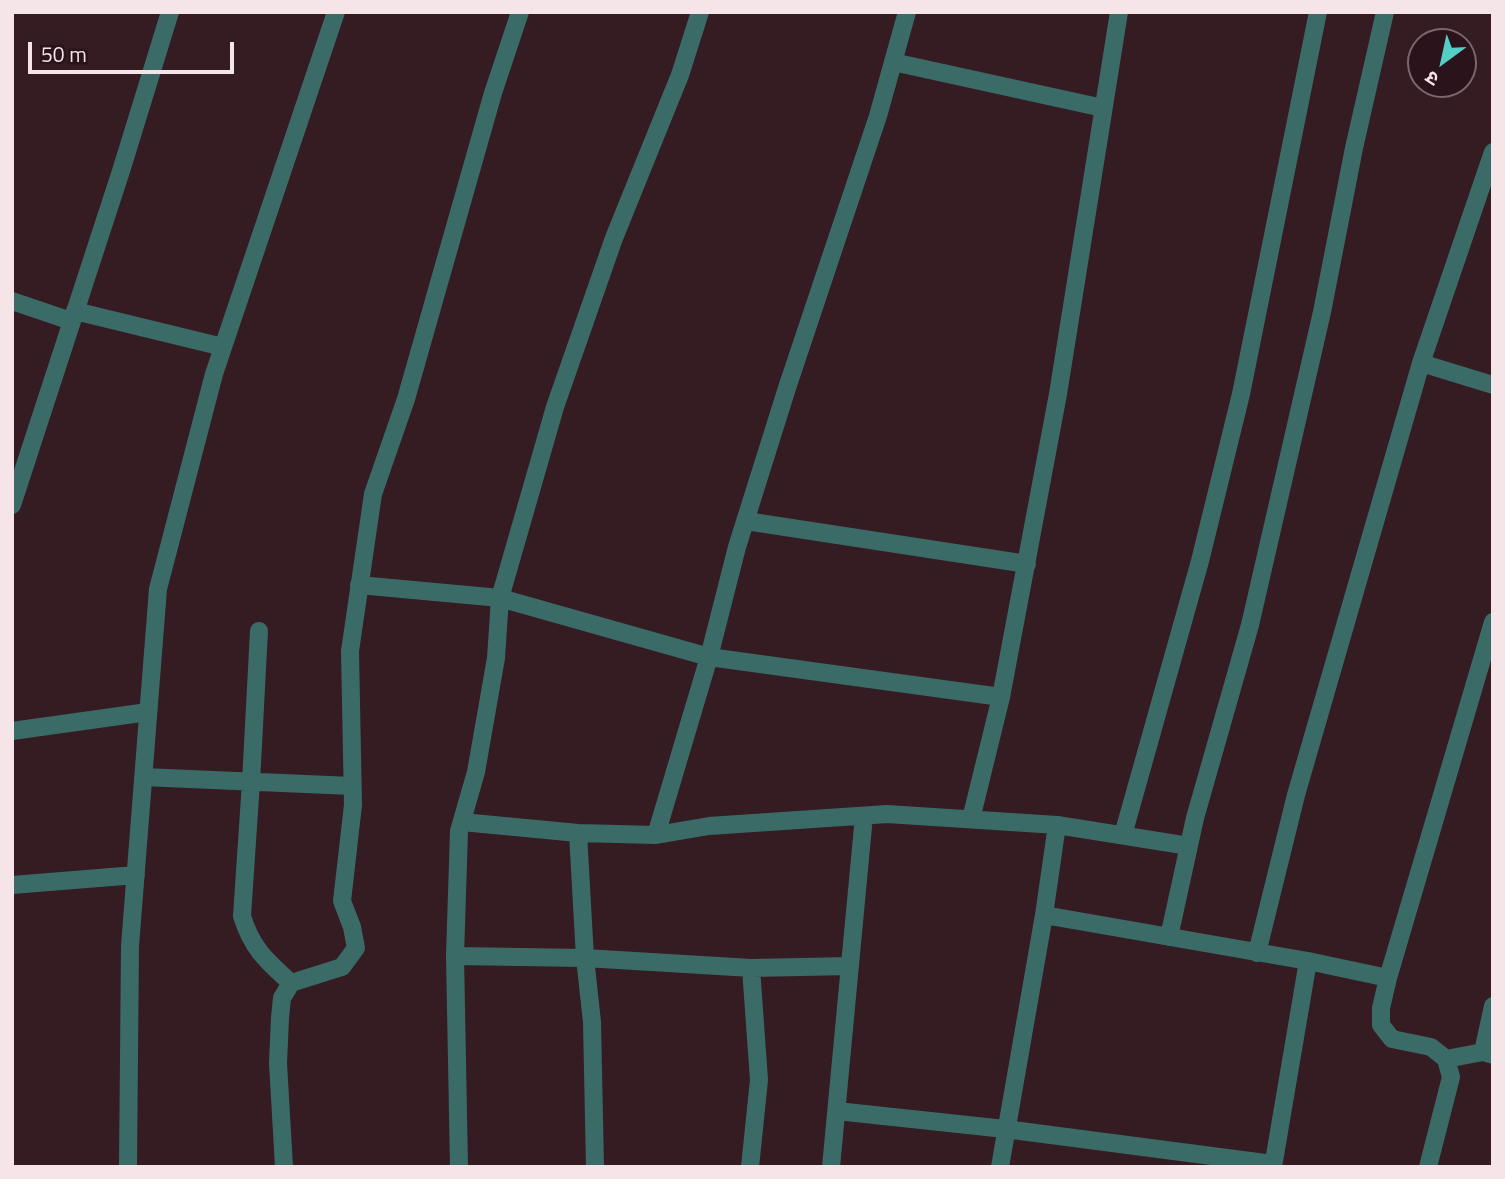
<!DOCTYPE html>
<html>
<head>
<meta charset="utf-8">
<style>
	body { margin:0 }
	#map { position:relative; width:1505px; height:1179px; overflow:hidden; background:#351c23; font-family:"Titillium Web","Noto Sans Devanagari",sans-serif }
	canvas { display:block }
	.frame { position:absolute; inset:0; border:14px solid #f5e4e8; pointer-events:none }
	.north { position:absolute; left:1407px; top:28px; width:70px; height:70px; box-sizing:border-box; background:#2a131a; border:2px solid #7b676c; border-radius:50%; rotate:213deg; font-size:19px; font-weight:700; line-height:28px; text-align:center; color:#f5e4e8 }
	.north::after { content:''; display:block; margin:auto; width:24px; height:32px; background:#55cec4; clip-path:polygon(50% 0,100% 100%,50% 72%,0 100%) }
	.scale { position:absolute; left:28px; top:42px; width:206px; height:32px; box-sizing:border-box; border:4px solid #f5e4e8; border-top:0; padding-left:9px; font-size:21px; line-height:24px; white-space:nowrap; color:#f5e4e8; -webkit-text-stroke:5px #2a131a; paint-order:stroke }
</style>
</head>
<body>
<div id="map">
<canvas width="1505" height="1179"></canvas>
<div class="frame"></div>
<div class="north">उ</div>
<div class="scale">50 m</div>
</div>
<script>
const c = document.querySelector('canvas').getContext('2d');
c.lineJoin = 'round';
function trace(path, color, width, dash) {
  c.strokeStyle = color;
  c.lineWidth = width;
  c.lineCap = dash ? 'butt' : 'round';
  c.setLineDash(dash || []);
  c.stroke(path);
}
const minor = new Path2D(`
	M893 62 1103 108
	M12 301 71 321
	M75 311 223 347
	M1421 363 1493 385
	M12 505 121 171 170 12
	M746 521 1027 564
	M359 585 500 598 709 657 1001 697
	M259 631 251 782 242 916C252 949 267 961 291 983
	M12 731 148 712
	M143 777 352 786
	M971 819 1001 697 1058 394 1119 12
	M462 822 578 833 656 835 709 826 887 814 1057 825 1189 846
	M578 833 585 958 592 1022 595 1167
	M656 835 709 657 737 547 787 388 878 116 907 12
	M1123 835 1200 561 1241 394 1318 12
	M12 885 136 875
	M1044 915 1308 961 1388 978
	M1169 937 1195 818 1250 625 1322 312 1354 148 1385 12
	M1257 953 1296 795 1421 363 1493 152
	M455 956 585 958 751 968 759 1080 750 1167
	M751 968 850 966
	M1483 1052 1493 1006
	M1446 1059 1483 1052 1493 1055
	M837 1111 1005 1129 1273 1164
	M128 1167 130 946 158 589 214 374 336 12
	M459 1167 455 956 459 831 476 772 496 658 500 598 555 407 614 238 680 75 700 12
	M831 1167 864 816
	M1000 1167 1044 915 1057 825
	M1273 1167 1308 961
	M1428 1167 1451 1077 1446 1059 1431 1047 1392 1039 1381 1025V1008L1388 978 1493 622`);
const tertiary = new Path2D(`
	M284 1167 278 1063 280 1018 282 998 291 983 342 967 356 948 352 927 342 901 353 805 350 651 373 494 406 399 493 93 520 12`);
trace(minor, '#3b6b67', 18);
trace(tertiary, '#3b6b67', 18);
</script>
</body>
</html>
